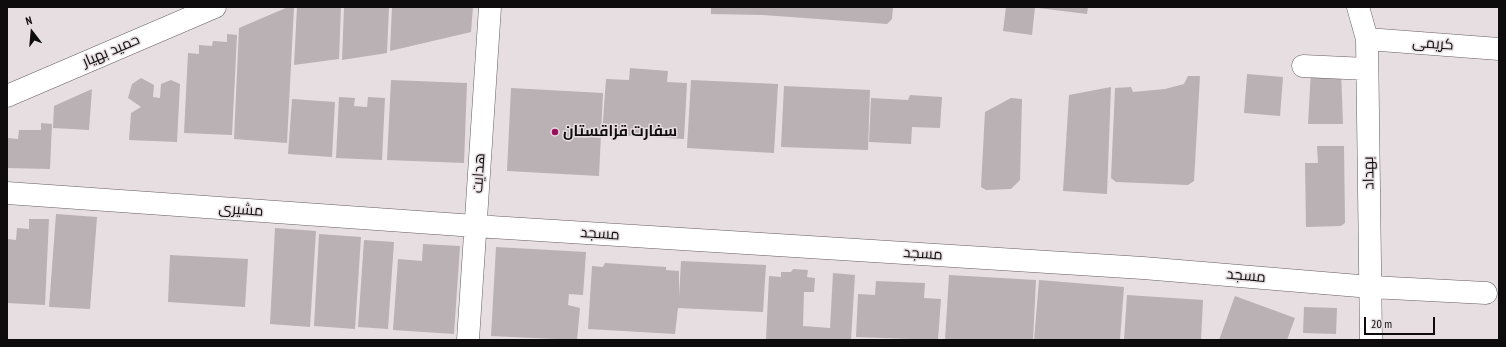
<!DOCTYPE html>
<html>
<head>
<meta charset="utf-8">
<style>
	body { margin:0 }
	#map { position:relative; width:1506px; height:347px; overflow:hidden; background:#e7dee1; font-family:"PT Sans Narrow",sans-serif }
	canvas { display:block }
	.frame { position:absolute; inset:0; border:8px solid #0f0c0d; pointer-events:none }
	.north { position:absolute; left:12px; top:12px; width:40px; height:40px; -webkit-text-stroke:3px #e7dee1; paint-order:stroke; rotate:344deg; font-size:11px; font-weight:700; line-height:16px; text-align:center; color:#0f0c0d }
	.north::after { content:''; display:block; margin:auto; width:14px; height:18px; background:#0f0c0d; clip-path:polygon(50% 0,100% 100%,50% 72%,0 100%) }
	.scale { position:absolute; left:1364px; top:317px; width:71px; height:18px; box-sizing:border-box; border:2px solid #0f0c0d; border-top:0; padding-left:5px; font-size:12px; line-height:14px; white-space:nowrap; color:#0f0c0d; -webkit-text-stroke:3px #e7dee1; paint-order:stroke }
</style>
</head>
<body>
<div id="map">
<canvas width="1506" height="347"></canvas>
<div class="frame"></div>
<div class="north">N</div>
<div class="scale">20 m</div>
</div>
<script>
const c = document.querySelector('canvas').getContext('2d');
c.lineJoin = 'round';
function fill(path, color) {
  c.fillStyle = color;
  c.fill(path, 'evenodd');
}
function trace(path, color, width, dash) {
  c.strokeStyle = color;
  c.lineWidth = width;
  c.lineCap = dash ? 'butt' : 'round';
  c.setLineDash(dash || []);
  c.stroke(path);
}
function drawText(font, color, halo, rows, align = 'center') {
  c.font = font + ' "PT Sans Narrow",Cairo,sans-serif';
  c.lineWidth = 3;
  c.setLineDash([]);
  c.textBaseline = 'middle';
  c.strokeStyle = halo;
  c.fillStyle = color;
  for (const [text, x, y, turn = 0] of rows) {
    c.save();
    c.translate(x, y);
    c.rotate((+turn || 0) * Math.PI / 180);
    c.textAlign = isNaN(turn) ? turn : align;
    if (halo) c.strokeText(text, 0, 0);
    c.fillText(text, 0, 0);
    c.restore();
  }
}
const building = new Path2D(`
	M288 7H294L287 143 234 139 239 28Z
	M297 7H341L339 59 294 65Z
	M344 7H389L387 53 342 60Z
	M392 7H473L471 32 390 51Z
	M711 7H893L892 19 887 24 763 15 711 14Z
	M1006 7H1035L1032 35 1003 31Z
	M1039 7H1088L1087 14 1038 8Z
	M227 34 237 35 232 135 184 133 188 53 199 54V45L212 46 213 41 227 42Z
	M630 68 668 71 667 82 687 83 684 139 602 134 606 79 629 80Z
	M1311 70H1341L1343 124H1308Z
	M1247 74 1283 77 1280 116 1244 113Z
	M1188 76H1200L1194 181 1188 185 1116 182 1111 178 1115 88 1131 87 1133 92 1165 89 1184 84Z
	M141 78 154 85 153 97 160 98 161 84 171 80 180 84 177 142 129 140 131 113 141 107 128 98 132 84Z
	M391 80 467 83 464 163 387 160Z
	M691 80 778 84 774 153 687 148Z
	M784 86 870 90 868 150 781 147Z
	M1111 87 1107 194 1063 191 1069 95Z
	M511 88 603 93 599 176 507 171Z
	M92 89 89 130 53 128 54 106Z
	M910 95 942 97 940 128 912 127 911 144 869 142 871 98 908 100Z
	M339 97 355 98 354 106 367 107 368 97 385 98 382 160 336 158Z
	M1011 98 1022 99 1020 180 1011 189 986 190 981 187 985 112Z
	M292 99 335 102 332 157 288 154Z
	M41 123 52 124 50 169 7 168V138L18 139 19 130H41Z
	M1317 146H1344L1345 223 1341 226 1306 227 1305 163H1318Z
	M56 214 97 217 90 309 49 307Z
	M29 219H49L45 305 7 303V239L16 240 17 228 29 229Z
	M275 228 316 231 310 327 270 324Z
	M319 234 361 237 355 329 314 326Z
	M364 240 394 242 388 329 358 327Z
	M423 244 460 246 454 334 393 330 398 259 422 261Z
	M496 247 586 252 583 295 569 294 568 305 580 308 577 340 491 336Z
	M170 255 248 259 245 307 168 302Z
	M681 261 766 265 763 312 678 308 675 334 588 329 592 266 603 267 605 263 666 267V270L679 271V298Z
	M793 269 808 270 807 277 815 278 814 292H804L803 326 830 328 833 273 855 275 851 340H766L769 276 781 277V272H791Z
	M949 275 1036 280 1033 340H945Z
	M1039 280 1124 287 1120 340H1034Z
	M876 281 925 283 924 298 941 299 938 340 856 337 858 294 875 295Z
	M1127 295 1203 300 1201 340H1124Z
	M1235 296 1295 318 1287 340H1219Z
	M1304 307 1337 308 1336 334 1303 333Z`);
const minor = new Path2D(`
	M1358 7 1367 39 1371 340
	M1367 39 1499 49
	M1303 66 1367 69
	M7 96 215 7
	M7 193 475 226 1143 268 1371 287 1486 293
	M468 340 490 7`);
const markers = [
	[555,132,4,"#9a0c5e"]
];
const streetNames = [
	["کریمی",1433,44,4],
	["حمید بهیار",111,51,-23],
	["هدایت",479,173,-86],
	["بهداد",1369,173,-91],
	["مشیری",241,210,4],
	["مسجد",600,234,4],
	["مسجد",923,254,4],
	["مسجد",1246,276,5]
];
const poiNames = [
	["سفارت قزاقستان",563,132]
];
fill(building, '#bab1b4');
trace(minor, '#655d60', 23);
trace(minor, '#fff', 22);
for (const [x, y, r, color] of markers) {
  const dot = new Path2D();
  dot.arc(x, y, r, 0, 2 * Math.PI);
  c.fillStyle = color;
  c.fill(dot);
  trace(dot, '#e7dee1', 1.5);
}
drawText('15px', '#0f0c0d', '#e7dee1', streetNames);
drawText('bold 15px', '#0f0c0d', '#e7dee1', poiNames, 'left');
</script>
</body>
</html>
